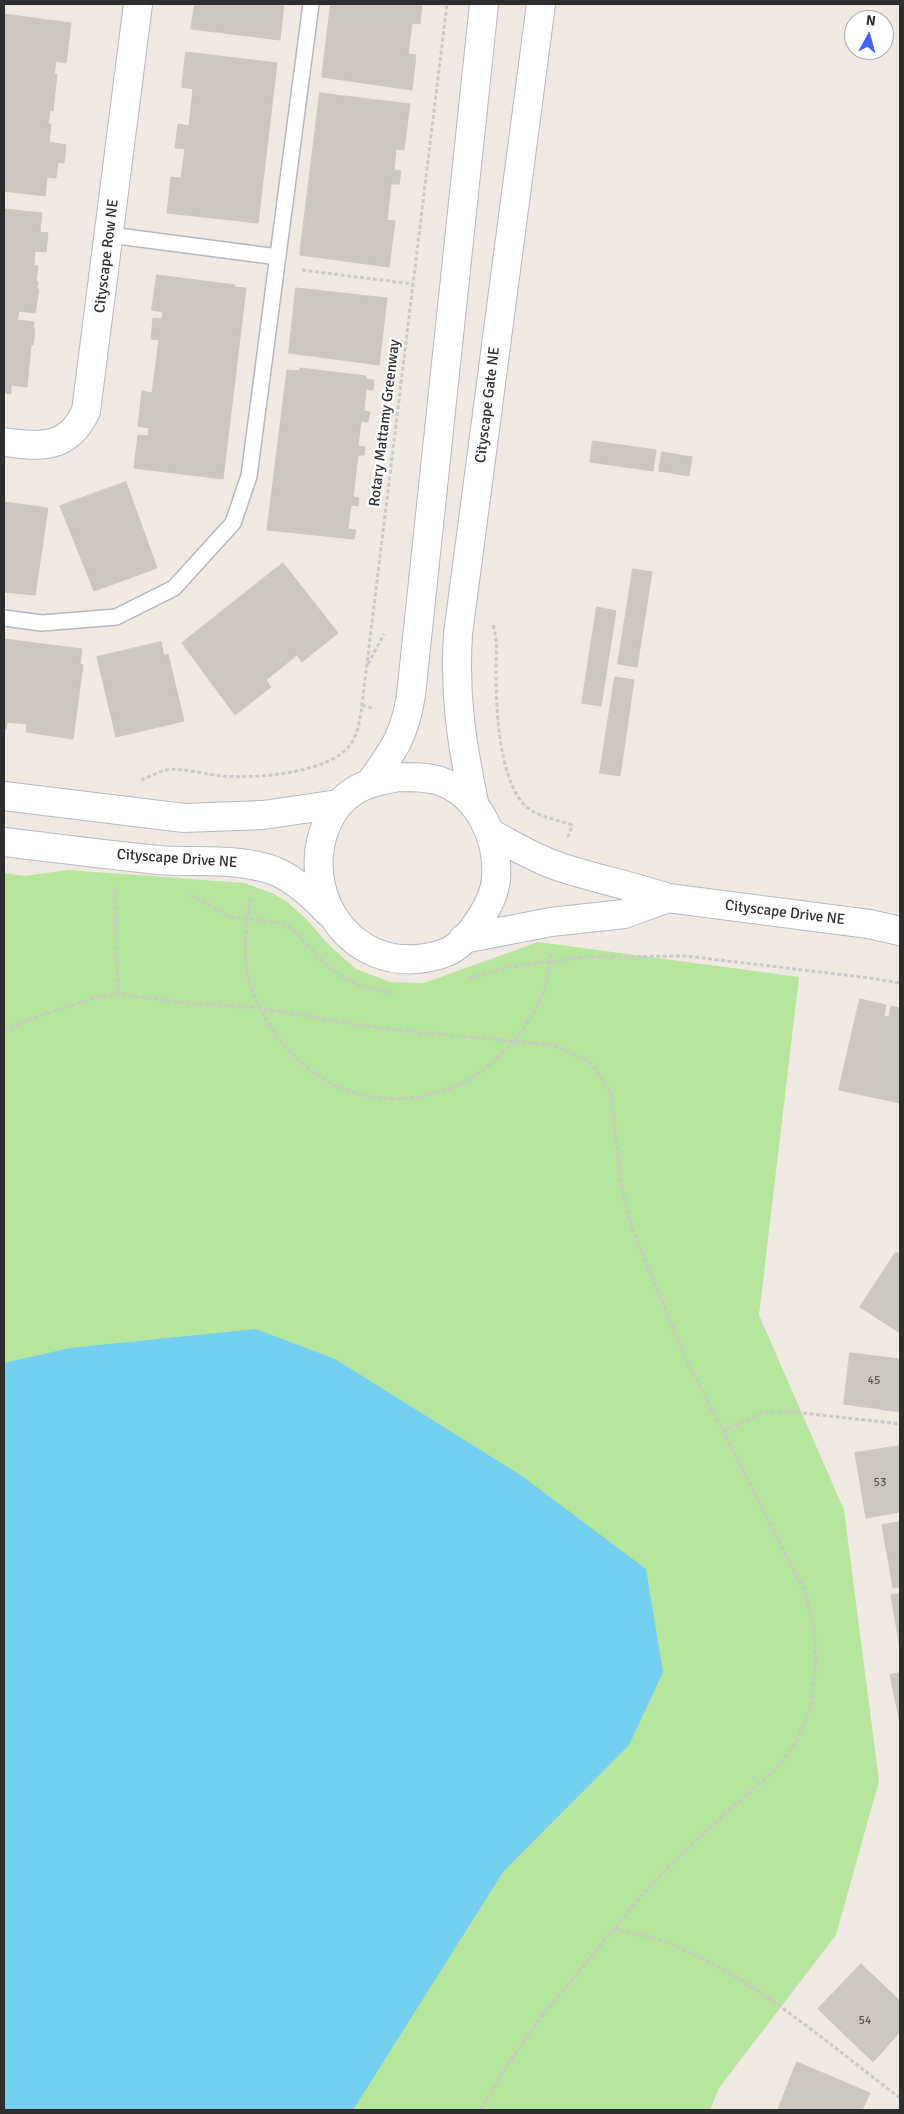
<!DOCTYPE html>
<html>
<head>
<meta charset="utf-8">
<style>
	body { margin:0 }
	#map { position:relative; width:904px; height:2114px; overflow:hidden; background:#efe9e1; font-family:Signika,sans-serif }
	canvas { display:block }
	.frame { position:absolute; inset:0; border:5px solid #2e2e2e; pointer-events:none }
	.north { position:absolute; left:844px; top:10px; width:50px; height:50px; box-sizing:border-box; background:#fff; border:1px solid #ababab; border-radius:50%; rotate:7deg; font-size:14px; font-weight:700; line-height:20px; text-align:center; color:#2e2e2e }
	.north::after { content:''; display:block; margin:auto; width:18px; height:22px; background:#4264fb; clip-path:polygon(50% 0,100% 100%,50% 72%,0 100%) }
</style>
</head>
<body>
<div id="map">
<canvas width="904" height="2114"></canvas>
<div class="frame"></div>
<div class="north">N</div>
</div>
<script>
const c = document.querySelector('canvas').getContext('2d');
c.lineJoin = 'round';
function fill(path, color) {
  c.fillStyle = color;
  c.fill(path, 'evenodd');
}
function trace(path, color, width, dash) {
  c.strokeStyle = color;
  c.lineWidth = width;
  c.lineCap = dash ? 'butt' : 'round';
  c.setLineDash(dash || []);
  c.stroke(path);
}
function drawText(font, color, halo, rows, align = 'center') {
  c.font = font + ' Signika,sans-serif';
  c.lineWidth = 4.5;
  c.setLineDash([]);
  c.textBaseline = 'middle';
  c.strokeStyle = halo;
  c.fillStyle = color;
  for (const [text, x, y, turn = 0] of rows) {
    c.save();
    c.translate(x, y);
    c.rotate((+turn || 0) * Math.PI / 180);
    c.textAlign = isNaN(turn) ? turn : align;
    if (halo) c.strokeText(text, 0, 0);
    c.fillText(text, 0, 0);
    c.restore();
  }
}
const green = new Path2D(`
	M68 870 244 883 272 893 286 901 307 920 330 946 356 969 390 982 424 983 538 942 799 977 759 1315 844 1510 879 1781 836 1935 719 2088 710 2110H4V873L24 876Z`);
const water = new Path2D(`
	M256 1329 335 1359 522 1476 646 1569 663 1672 629 1745 503 1872 353 2110H4V1363L70 1348Z`);
const building = new Path2D(`
	M195 4H284L280 40 191 29Z
	M331 4H422L420 24 412 23 408 54 416 55 412 90 322 77Z
	M4 14 71 23 66 63 56 61 54 74H57L53 111 50 110 48 124H51L49 142 66 145 64 163 58 162 56 178 47 177 45 196 4 191Z
	M186 52 277 63 258 223 167 213 171 177 181 178 185 149 175 148 178 124 189 126 193 89 182 87Z
	M320 93 410 104 404 150 396 149 394 170 401 171 399 184H391L387 220 395 221 389 267 300 255Z
	M4 209 42 213 40 232 48 233 46 252 35 251 34 265 38 266 36 281 38 282 37 289H39L35 313 19 311 17 320 34 322 33 329H35L33 345H31L27 387 11 385V394L4 393Z
	M157 275 235 285 234 287 246 288 223 479 134 468 138 435 148 436 149 428 138 426 142 391 152 393 159 340 151 339 153 318 162 319 163 312 152 310Z
	M296 288 387 298 379 365 289 353Z
	M300 368 366 376V379L374 380 373 390 366 389 364 411 370 412 368 422 361 421 358 446 365 447 364 455H358L353 497 359 498 358 506 351 505 348 529 356 530 354 539 267 530 287 370 300 371Z
	M593 441 656 450 653 471 590 462Z
	M662 452 692 457 689 476 659 471Z
	M126 482 157 568 94 591 60 506Z
	M4 502 48 508 35 595 4 592Z
	M283 563 338 633 302 662 297 655 266 680 271 687 235 715 182 643Z
	M633 569 652 572 637 667 618 664Z
	M597 607 616 611 601 706 582 703Z
	M4 639 82 649 80 664 83 665 73 739 26 732 27 724 7 722 6 729H4Z
	M161 642 164 656 168 654 184 721 116 737 97 657Z
	M615 677 634 680 620 776 600 773Z
	M860 999 886 1005 884 1016 889 1017 891 1006 900 1008V1103L839 1090Z
	M896 1252 900 1255V1333L860 1307Z
	M850 1353 900 1359V1412L844 1404Z
	M900 1446V1512L866 1518 855 1453Z
	M900 1522V1587L893 1588 882 1525Z
	M900 1594V1649L891 1595Z
	M900 1673V1723L890 1675Z
	M861 1964 900 2001V2032L873 2062 818 2009Z
	M797 2062 870 2093 862 2110H778Z`);
const path = new Path2D(`
	M302 270 413 284
	M493 625C498 642 496 652 496 670 496 706 498 785 529 809 540 817 558 820 572 825L568 837
	M368 664 384 634
	M362 705 375 709
	M141 780C149 777 158 772 166 770 179 767 209 775 223 776 255 779 330 773 350 745 357 736 359 724 361 713L447 4
	M116 887 115 902 118 994
	M190 895C202 901 215 910 227 915 243 921 266 918 284 925 296 929 303 941 312 950 336 977 358 989 394 993
	M251 898C245 926 242 956 250 984 254 999 262 1012 270 1025 328 1120 450 1123 518 1036 536 1012 550 984 551 953
	M470 978 508 967 583 957 686 956 870 978 900 983
	M4 1030 33 1018 98 997 118 994 176 1002 260 1008 353 1024 397 1030 553 1045 585 1059 597 1070 611 1095 622 1190 632 1228 683 1353 805 1592 814 1629 816 1662 810 1710 797 1740 776 1769 729 1810 665 1870 637 1901 542 2016 506 2067 480 2110
	M723 1431 764 1412 785 1411 900 1424
	M614 1929C631 1933 650 1936 666 1942 748 1973 830 2045 900 2098`);
const lane = new Path2D(`
	M110 235 278 257
	M4 618 42 623 116 617 174 588 233 523 249 476 311 4`);
const street = new Path2D(`
	M4 442C41 447 68 450 86 411L138 4`);
const secondary = new Path2D(`
	M399 777C413 777 427 777 440 781 480 795 499 840 496 879 494 903 468 943 447 952 440 955 432 957 425 958 353 970 303 900 323 834 328 819 336 804 350 794 364 783 382 780 399 777Z
	M370 783C393 751 405 735 411 695L484 4
	M4 796 184 818 263 815 338 804
	M475 807C462 745 454 698 458 634L541 4
	M490 833C513 845 535 859 560 867 596 879 633 886 668 898L869 924 900 931
	M4 842C55 848 107 855 158 860 197 863 237 857 275 871 296 880 313 896 328 912
	M463 939 551 922 624 914 668 898`);
const numberNames = [
	["45",874,1381],
	["53",880,1483],
	["54",865,2021]
];
const streetNames = [
	["Cityscape Row NE",107,256,-83],
	["Cityscape Gate NE",488,405,-83],
	["Rotary Mattamy Greenway",385,423,-83],
	["Cityscape Drive NE",177,859,4],
	["Cityscape Drive NE",785,913,7]
];
fill(green, '#b6e59e');
fill(water, '#75cff0');
fill(building, '#cbc7bf');
trace(building, '#cbc5ba', 1);
trace(lane, '#b4b7c1', 18);
trace(street, '#b4b7c1', 30);
trace(secondary, '#b4b7c1', 30);
trace(path, '#c9c9c9', 3, [4, 2.5]);
trace(lane, '#fff', 15);
trace(street, '#fff', 28);
trace(secondary, '#fff', 28);
drawText('12px', '#555452', null, numberNames);
drawText('15px', '#2e2e2e', '#fff', streetNames);
</script>
</body>
</html>
